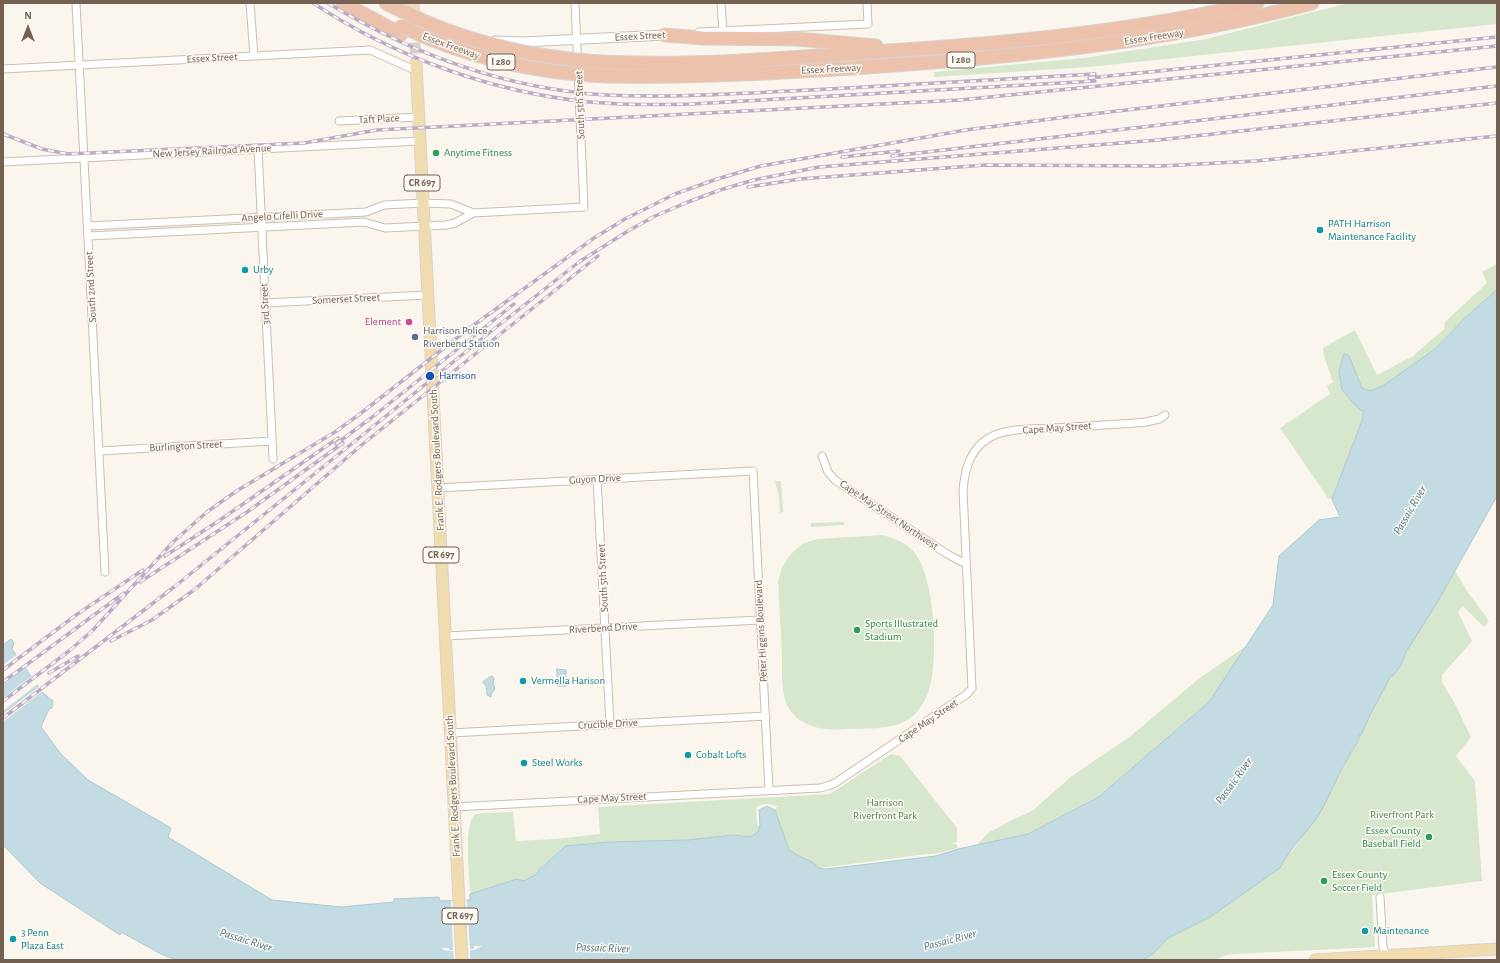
<!DOCTYPE html>
<html>
<head>
<meta charset="utf-8">
<style>
	body { margin:0 }
	#map { position:relative; width:1500px; height:963px; overflow:hidden; background:#fbf6ed; font-family:"Alegreya Sans",sans-serif }
	canvas { display:block }
	.frame { position:absolute; inset:0; border:4px solid #746152; pointer-events:none }
	.north { position:absolute; left:8px; top:8px; width:40px; height:40px; -webkit-text-stroke:3px #fdfaf4; paint-order:stroke; rotate:0deg; font-size:11px; font-weight:700; line-height:16px; text-align:center; color:#746152 }
	.north::after { content:''; display:block; margin:auto; width:14px; height:18px; background:#746152; clip-path:polygon(50% 0,100% 100%,50% 72%,0 100%) }
</style>
</head>
<body>
<div id="map">
<canvas width="1500" height="963"></canvas>
<div class="frame"></div>
<div class="north">N</div>
</div>
<script>
const c = document.querySelector('canvas').getContext('2d');
c.lineJoin = 'round';
function fill(path, color) {
  c.fillStyle = color;
  c.fill(path, 'evenodd');
}
function trace(path, color, width, dash) {
  c.strokeStyle = color;
  c.lineWidth = width;
  c.lineCap = dash ? 'butt' : 'round';
  c.setLineDash(dash || []);
  c.stroke(path);
}
function drawText(font, color, halo, rows, align = 'center') {
  c.font = font + ' "Alegreya Sans",sans-serif';
  c.lineWidth = 3;
  c.setLineDash([]);
  c.textBaseline = 'middle';
  c.strokeStyle = halo;
  c.fillStyle = color;
  for (const [text, x, y, turn = 0] of rows) {
    c.save();
    c.translate(x, y);
    c.rotate((+turn || 0) * Math.PI / 180);
    c.textAlign = isNaN(turn) ? turn : align;
    if (halo) c.strokeText(text, 0, 0);
    c.fillText(text, 0, 0);
    c.restore();
  }
}
const green = new Path2D(`
	M1349 3H1497V24L1089 67 934 77V72L1084 58 1206 39Z
	M1497 264V290L1466 317 1435 349 1384 385 1370 391 1362 389 1349 356 1344 354 1339 372 1342 390 1363 411V418L1332 499 1328 498 1280 428 1330 394 1327 386 1333 382 1324 356 1323 348 1355 330 1377 375 1413 356 1444 329 1445 322 1487 283 1482 272Z
	M775 481H781L783 512 780 513 779 496Z
	M844 522V525L811 527V523Z
	M883 535C895 539 906 542 914 552 935 577 939 659 929 690 926 699 920 710 913 716 895 731 866 728 844 729 823 731 800 727 788 707 781 694 782 671 782 657 781 632 779 606 778 581L782 567 791 554 802 544 817 539Z
	M1455 571 1467 591 1489 621 1484 627 1463 606 1458 612 1472 641 1442 675V682L1454 702 1471 737 1456 756 1475 781 1482 881 1372 895 1375 947 1236 954 1227 955 1214 960H1143L1154 953 1168 938 1210 917 1280 868 1285 858 1293 850 1320 811 1332 785 1341 772 1350 754 1359 741V735L1363 730C1364 719 1385 688 1391 676H1393L1401 665 1406 652Z
	M1246 646 1209 702 1098 796 1028 834 976 846 988 833 1014 819 1032 811 1072 776 1132 735 1197 680Z
	M891 754 900 756 957 828V842L952 844H956L958 848 935 854H927L819 868C811 862 794 856 789 849 785 842 778 819 775 810L776 807H779C771 804 764 802 756 807L757 825 760 826 758 832 750 837 733 835 688 840 608 842 567 846 539 870 537 874 524 881 517 879 470 894C470 875 463 831 474 815L483 813 513 812 516 841 556 839 600 834 598 807 830 794Z`);
const water = new Path2D(`
	M1497 290V496L1437 603 1406 652 1401 665 1393 676H1391L1371 713 1361 735H1359C1360 741 1355 746 1352 751 1340 770 1332 791 1321 811 1309 831 1290 847 1280 868L1210 917 1168 938 1154 953 1143 960H177L161 954 121 932 120 935 40 883 3 845V645L11 639 14 643 12 649 42 692 53 701 52 708 49 709 41 727 61 754 88 780 171 828 168 837 272 900 341 907 394 902V899L439 897 440 901 470 900V894L517 879 524 881 537 874 539 870 566 846 608 842 688 840 733 835 750 837 758 832 760 826 759 810 767 806 775 810 789 850 797 855 812 862 819 868 826 869 936 856 958 849 1028 834 1098 797 1209 702 1273 605 1279 556 1319 520 1340 517 1332 499 1363 418V411L1360 410 1342 390 1339 372 1344 353 1349 356 1362 388 1370 391 1384 385 1435 349 1466 317Z
	M557 669 566 670V686H558Z
	M492 676 494 679 493 684 495 689 491 694V697L487 695 486 686 483 682Z`);
const pier = new Path2D(`
	M18 654 27 666 3 685V665Z
	M33 675 39 683 3 711V698Z
	M40 686 44 690 3 722V714Z
	M467 900 470 949H474V946H482L475 950H470V960H454L453 951 444 950 441 948H449V950H453L451 901Z`);
const primaryTunnel = new Path2D(`
	M414 26 416 63`);
const minor = new Path2D(`
	M76 3 105 572
	M250 3 254 56
	M721 3 723 31
	M699 32 868 24 867 3
	M3 69 370 50 417 71
	M339 121 419 117
	M258 149 273 459
	M3 162 420 141
	M88 226 366 212 384 205 423 203 451 204 473 213 584 207 575 3
	M89 236 364 222 385 228 446 225 455 223 473 213
	M265 303 427 295
	M100 451 272 441
	M822 456 828 472 835 480 947 554 966 564
	M597 479 610 724
	M438 488 753 471 769 790
	M446 636 760 620
	M451 733 766 716
	M454 807 820 788 828 786 835 783 967 694 972 688 963 490C965 469 970 449 989 438 1005 428 1033 429 1052 428 1083 426 1115 425 1146 422L1159 419 1165 415
	M1380 897 1383 947 1387 958`);
const tertiary = new Path2D(`
	M495 41 523 42 665 35`);
const primary = new Path2D(`
	M413 3 414 24
	M416 63 462 960
	M1315 960 1497 949`);
const motorway = new Path2D(`
	M343 3 401 34
	M386 3 400 10
	M665 35 703 38 796 39 876 46
	M599 62C690 66 781 59 872 52 1001 44 1130 32 1257 3
	M606 76C692 78 780 73 867 67 1017 57 1167 42 1312 3`);
const rail = new Path2D(`
	M313 3C395 57 491 92 589 102 624 105 658 105 692 104L1095 81
	M328 3C412 54 507 89 606 95 675 98 743 93 811 90 906 85 1001 80 1095 74
	M1089 78 1497 37
	M3 134 42 149 68 154 304 143 377 130 960 100 1497 46
	M892 156 1497 86
	M842 157 899 151
	M748 187 800 179 985 165 1161 166 1256 161 1497 136
	M336 444 371 418 514 304
	M165 556 220 520 338 438
	M140 582 247 512 343 443
	M111 641 152 620 194 590 364 443 598 256
	M3 670 76 615 143 570
	M49 673 78 656
	M3 682 124 593
	M3 701 69 651 93 630 173 542 207 512 235 492 335 432 360 414 467 330 594 238 625 219 675 194 717 179 761 166 966 130 1066 117 1497 67
	M3 718 174 587 499 325 579 262 628 231 655 216 688 202 720 190 754 180 819 167 1158 140 1497 103`);
const motorwayBridge = new Path2D(`
	M400 10C463 42 529 57 599 62
	M401 26C465 57 535 73 606 76`);
const markers = [
	[436,153,4,"#2e9e5b"],
	[1320,230,4,"#0f9aa8"],
	[245,270,4,"#0f9aa8"],
	[409,322,4,"#d1479c"],
	[415,337,4,"#5c6f8a"],
	[430,376,5,"#1a4fb4"],
	[857,630,4,"#2e9e5b"],
	[523,681,4,"#0f9aa8"],
	[688,755,4,"#0f9aa8"],
	[524,763,4,"#0f9aa8"],
	[1429,837,4,"#2e9e5b"],
	[1324,881,4,"#2e9e5b"],
	[1365,931,4,"#0f9aa8"],
	[13,939,4,"#0f9aa8"]
];
const shields = [
	[961,60,28],
	[501,62,28],
	[422,183,36],
	[441,555,36],
	[460,916,36]
];
const shieldNames = [
	["I 280",961,60],
	["I 280",501,62],
	["CR 697",422,183],
	["CR 697",441,555],
	["CR 697",460,916]
];
const streetNames = [
	["Essex Street",640,36,-3],
	["Essex Freeway",1154,37,-9],
	["Essex Freeway",451,46,20],
	["Essex Street",212,58,-3],
	["Essex Freeway",831,69,-3],
	["South 5th Street",580,105,-92],
	["Taft Place",379,119,-3],
	["New Jersey Railroad Avenue",212,151,-3],
	["Angelo Cifelli Drive",282,216,-3],
	["South 2nd Street",91,287,-93],
	["Somerset Street",346,299,-3],
	["3rd Street",265,304,-93],
	["Cape May Street",1057,428,-4],
	["Burlington Street",186,446,-3],
	["Frank E. Rodgers Boulevard South",437,460,-93],
	["Guyon Drive",595,479,-3],
	["Cape May Street Northwest",889,515,34],
	["South 5th Street",603,578,-93],
	["Riverbend Drive",603,628,-3],
	["Peter Higgins Boulevard",761,631,-93],
	["Cape May Street",928,721,-34],
	["Crucible Drive",608,724,-3],
	["Frank E. Rodgers Boulevard South",453,786,-93],
	["Cape May Street",612,798,-3]
];
const leisureNames = [
	["Anytime Fitness",444,153],
	["Sports Illustrated",865,624],
	["Stadium",865,637],
	["Essex County",1421,831,"right"],
	["Baseball Field",1421,844,"right"],
	["Essex County",1332,875],
	["Soccer Field",1332,888]
];
const cultureNames = [
	["PATH Harrison",1328,224],
	["Maintenance Facility",1328,237],
	["Urby",253,270],
	["Vermella Harison",531,681],
	["Cobalt Lofts",696,755],
	["Steel Works",532,763],
	["Maintenance",1373,931],
	["3 Penn",21,933],
	["Plaza East",21,946]
];
const hotelNames = [
	["Element",401,322]
];
const serviceNames = [
	["Harrison Police",423,331],
	["Riverbend Station",423,344]
];
const transitNames = [
	["Harrison",439,376]
];
const parkNames = [
	["Harrison",885,803],
	["Riverfront Park",885,816],
	["Riverfront Park",1402,815]
];
const waterNames = [
	["Passaic River",1410,510,-60],
	["Passaic River",1234,781,-54],
	["Passaic River",246,940,17],
	["Passaic River",950,940,-15],
	["Passaic River",603,948,2]
];
fill(green, '#d6e7cd');
fill(water, '#c3dce3');
trace(water, '#abcad3', 1);
fill(pier, '#fbf6ed');
trace(primaryTunnel, '#d9d1c6', 11, [11, 5.5]);
trace(minor, '#cabeb1', 9);
trace(tertiary, '#cabeb1', 11);
trace(primary, '#d8d3cf', 13);
trace(motorway, '#d8d3cf', 15);
trace(minor, '#fff', 7);
trace(tertiary, '#fff', 9);
trace(primary, '#f0dcaf', 11);
trace(motorway, '#edc2ad', 13);
trace(rail, '#bbacc5', 3.5);
trace(rail, '#fdfaf4', 2, [6]);
trace(motorwayBridge, '#d8d3cf', 15, []);
trace(motorwayBridge, '#edc2ad', 13);
for (const [x, y, r, color] of markers) {
  const dot = new Path2D();
  dot.arc(x, y, r, 0, 2 * Math.PI);
  c.fillStyle = color;
  c.fill(dot);
  trace(dot, '#fdfaf4', 1.5);
}
for (const [x, y, w] of shields) {
  const box = new Path2D();
  box.roundRect(x - w / 2, y - 8, w, 16, 3);
  c.fillStyle = '#fdfaf4';
  c.fill(box);
  trace(box, '#746152', 1);
}
drawText('bold 10px', '#746152', null, shieldNames);
drawText('11px', '#746152', '#fdfaf4', streetNames);
drawText('11px', '#27864d', '#fdfaf4', leisureNames, 'left');
drawText('11px', '#0d838f', '#fdfaf4', cultureNames, 'left');
drawText('11px', '#b23c85', '#fdfaf4', hotelNames, 'right');
drawText('11px', '#4e5e75', '#fdfaf4', serviceNames, 'left');
drawText('11px', '#164399', '#fdfaf4', transitNames, 'left');
drawText('11px', '#597d4f', '#fdfaf4', parkNames);
drawText('italic 12px', '#4e7784', '#fdfaf4', waterNames);
</script>
</body>
</html>
